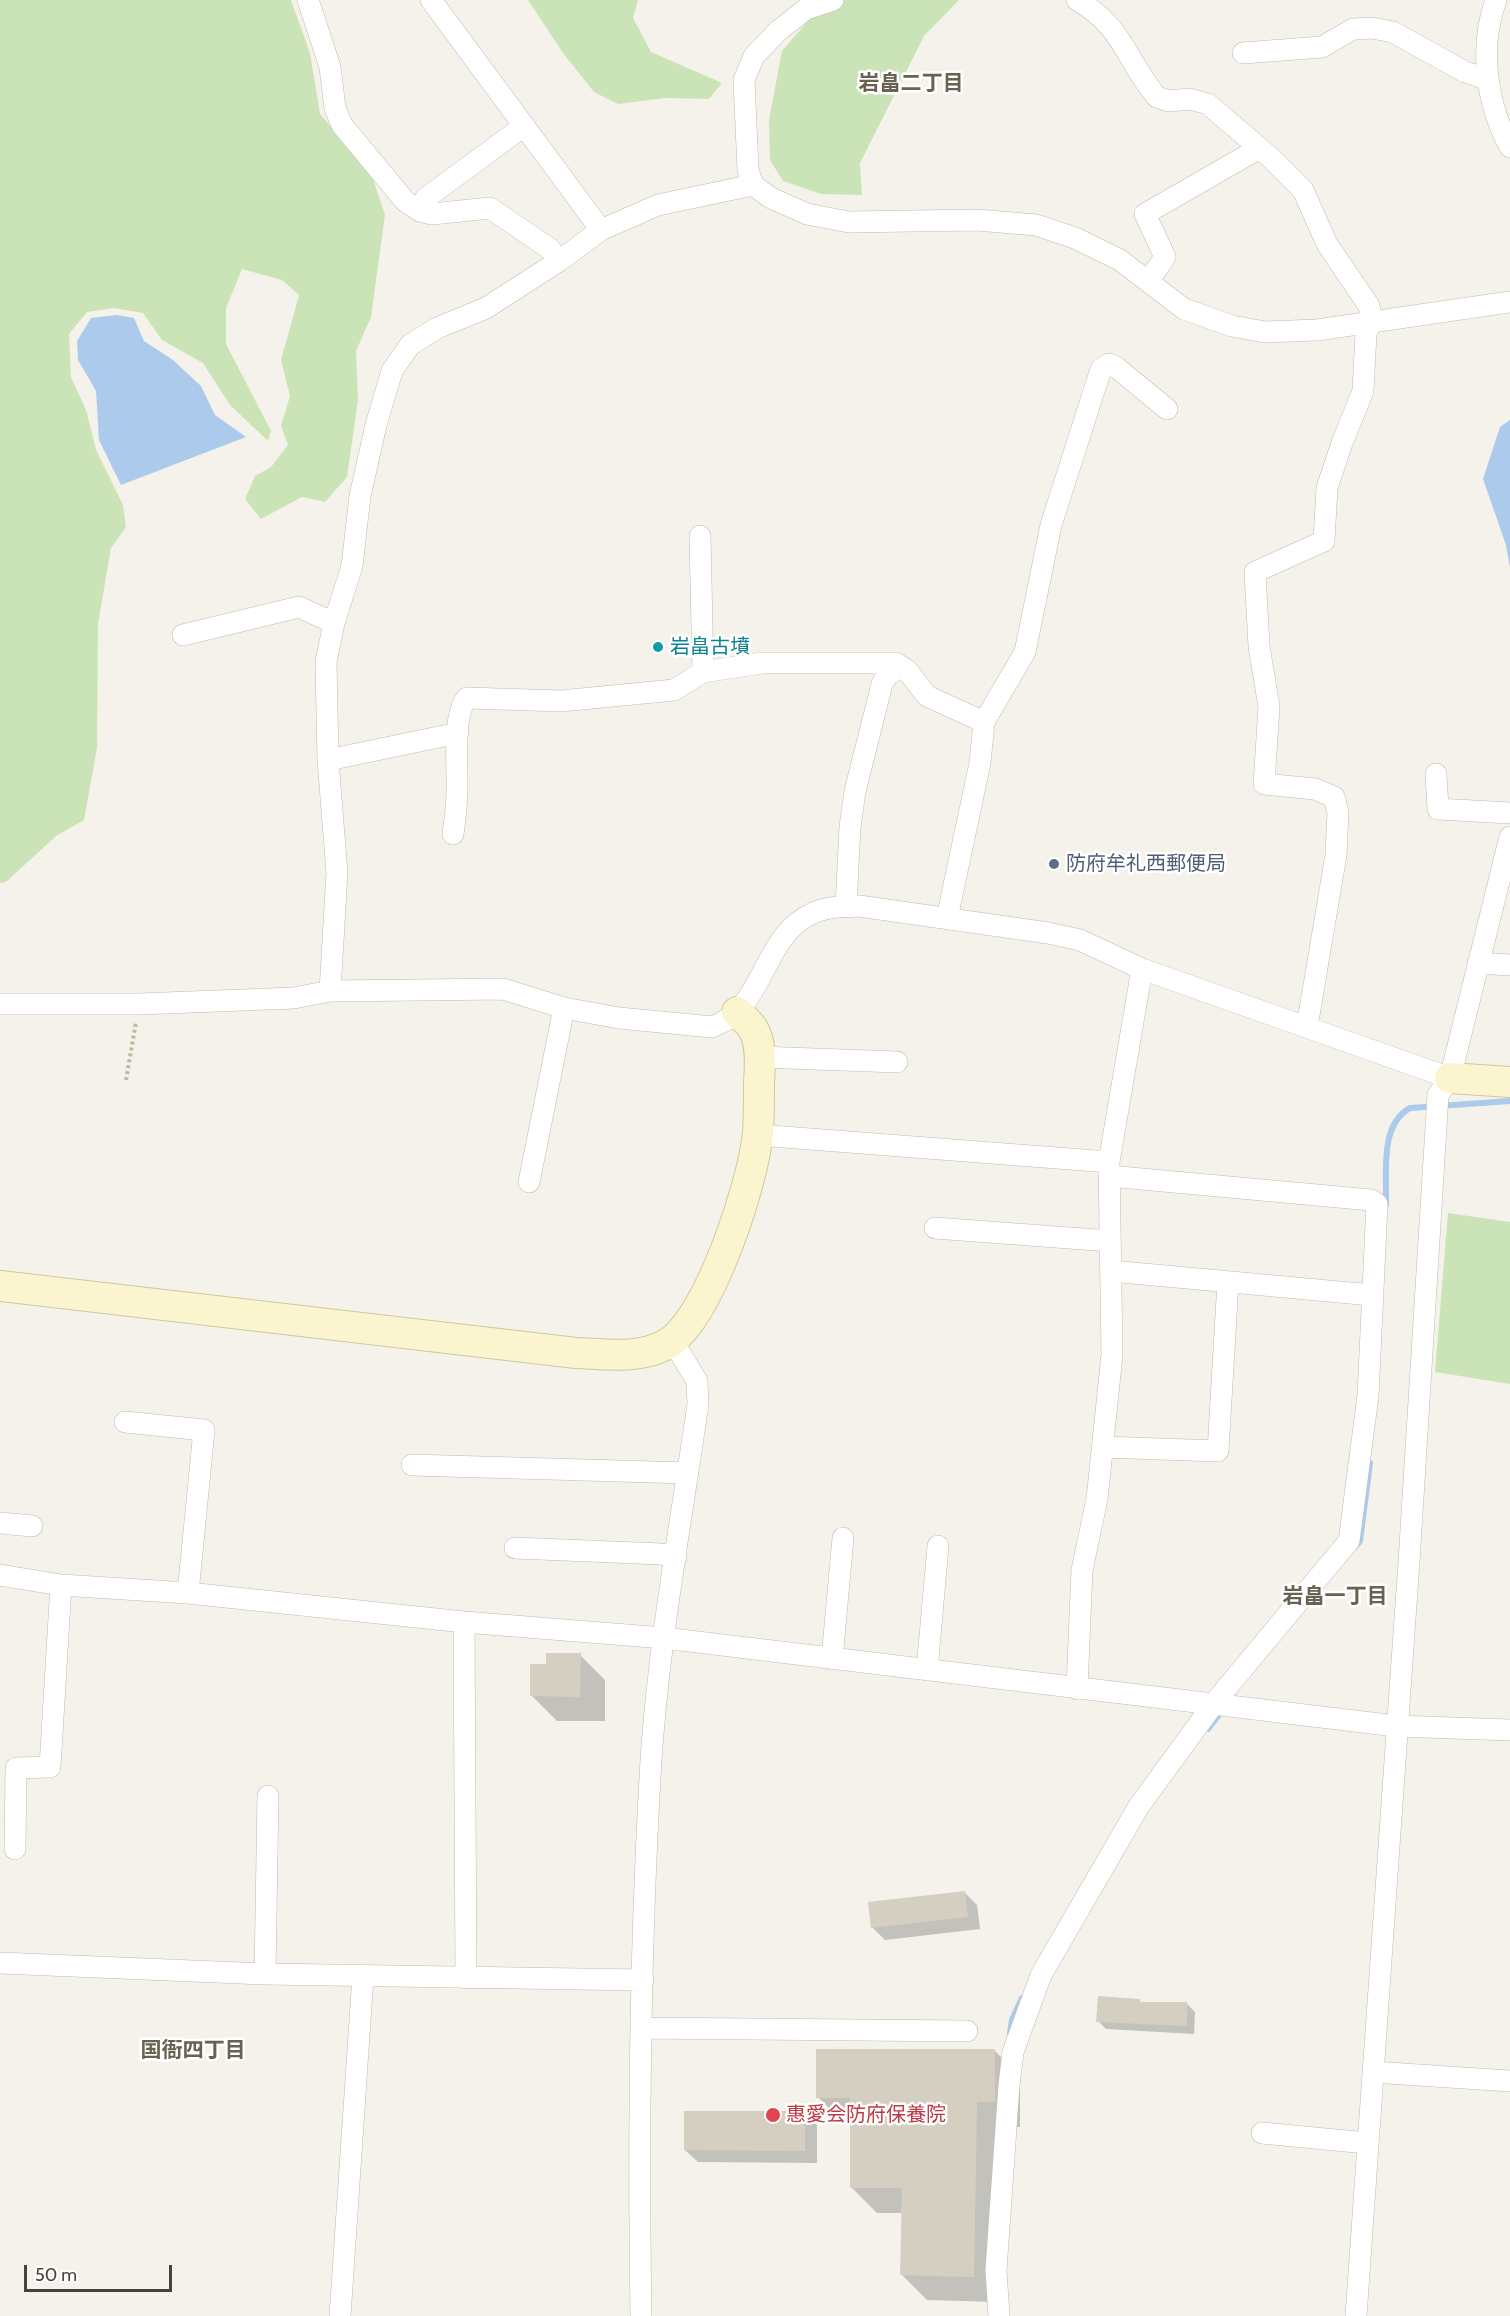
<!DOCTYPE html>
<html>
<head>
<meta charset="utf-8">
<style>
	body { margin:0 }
	#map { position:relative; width:1510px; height:2316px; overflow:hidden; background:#f4f2ea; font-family:Cabin,sans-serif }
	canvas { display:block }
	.scale { position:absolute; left:24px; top:2265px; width:148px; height:27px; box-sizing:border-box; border:3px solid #474339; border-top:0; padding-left:8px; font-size:18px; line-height:21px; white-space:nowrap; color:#474339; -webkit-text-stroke:4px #fff; paint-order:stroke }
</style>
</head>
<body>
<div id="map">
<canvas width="1510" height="2316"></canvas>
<div class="scale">50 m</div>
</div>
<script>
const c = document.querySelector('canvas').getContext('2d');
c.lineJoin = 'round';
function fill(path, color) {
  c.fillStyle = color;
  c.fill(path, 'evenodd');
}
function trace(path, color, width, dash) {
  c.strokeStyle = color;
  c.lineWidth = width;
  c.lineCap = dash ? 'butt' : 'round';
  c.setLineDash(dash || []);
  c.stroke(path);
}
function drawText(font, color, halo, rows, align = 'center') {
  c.font = font + ' Cabin,"Noto Sans JP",sans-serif';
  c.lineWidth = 5;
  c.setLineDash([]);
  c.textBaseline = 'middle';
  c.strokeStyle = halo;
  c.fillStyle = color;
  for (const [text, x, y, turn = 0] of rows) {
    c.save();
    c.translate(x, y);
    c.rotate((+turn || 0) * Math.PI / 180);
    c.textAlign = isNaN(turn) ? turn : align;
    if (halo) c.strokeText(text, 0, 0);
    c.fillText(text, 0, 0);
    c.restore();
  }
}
const green = new Path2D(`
	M0 0H291L310 53 320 114 371 173 385 215 371 317 356 351 358 399 347 477 325 502 302 497 261 519 245 499 255 476 271 467 288 445 281 426 290 396 281 360 299 295 282 280 242 269 226 308V344L271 431 268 441 230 405 203 363 162 340 143 313 114 308 87 312 69 334 71 377 86 410 96 450 123 505 126 527 111 548 98 624 97 748 84 820 56 836 6 882 0 883Z
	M528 0H638L633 18 651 52 722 83 709 99 665 98 618 104 594 92 563 53Z
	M802 0H959L924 36 860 163 862 195 821 194 783 181 770 160 769 120 782 51 807 22Z
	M1448 1213 1510 1222V1384L1435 1372Z`);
const water = new Path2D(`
	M117 315 134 318 144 341 173 360 201 386 215 415 246 437 121 485 99 440 96 391 78 360 77 341 91 318Z
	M1510 420V568L1506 545 1483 479 1500 427Z`);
const shadow = new Path2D(`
	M580 1655 605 1680V1721H557L532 1696Z
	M964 1892 977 1905 980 1929 885 1940 872 1927Z
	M1140 2001 1142 2003 1187 2004 1195 2012 1194 2034 1106 2029 1098 2021Z
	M995 2051 1020 2076V2127H1002L998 2302 927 2300 902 2275 903 2213H877L851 2187V2123H843L818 2097Z
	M804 2112 817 2125V2163L698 2162 685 2150Z`);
const stream = new Path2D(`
	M1386 1205C1387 1174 1379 1125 1410 1108L1510 1101
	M1355 1547 1360 1541 1370 1463
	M1208 1729 1222 1711
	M1010 2033 1012 2020 1022 1998`);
const building = new Path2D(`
	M546 1653H581L580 1697 530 1696V1664H546Z
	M965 1891 968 1917 871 1928 868 1902Z
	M1098 1996 1140 1999V2002H1187V2026L1096 2022Z
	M816 2049H995V2102H977L974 2277 900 2275 902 2188H850V2098H816Z
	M684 2111H805V2151L684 2150Z`);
const path = new Path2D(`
	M126 1080 136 1022`);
const street = new Path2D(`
	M308 0 330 67 335 108 342 125 405 201 420 211 432 214 490 208 550 249 559 261
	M431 0 601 230
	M833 0 806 9 778 31 754 56 744 80 748 170 753 185 771 198 807 214 849 222 977 220 1036 225 1075 238 1120 260 1184 309 1232 326 1265 332 1317 330 1510 302
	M1077 0C1125 28 1125 60 1157 97L1169 101 1190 99 1208 104 1271 158 1303 190 1327 244 1369 306 1372 321 1366 333 1363 391 1342 443 1327 488 1324 541 1255 572 1259 646 1269 707 1264 784 1315 789 1334 797 1338 812 1336 855 1309 1015 1304 1025
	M1496 0C1479 47 1486 103 1510 147
	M1243 53 1322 47 1353 29 1372 28 1393 32 1465 72 1487 79
	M420 211 426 198 524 126
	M1149 280 1165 257 1145 214 1258 149
	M700 536 703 672
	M183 635 299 607 334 623
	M328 760 458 733
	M1436 774 1438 809 1510 813
	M453 834C455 819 457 805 457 791 458 768 452 715 467 698L561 701 674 690 703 672 762 663H896L907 670 927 696 984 722
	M846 907 850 827 855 791 882 684 888 674 902 667
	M947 918 980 763 984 722 1025 652 1051 525 1101 369 1109 364 1117 368 1167 409
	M1478 963 1510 965
	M330 991 337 873 328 760 326 662 334 623 352 566 360 496 376 425 392 371 410 345 437 328 486 308 559 261 601 230 658 205 753 185
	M0 1004H139L294 998 330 991 503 989 564 1008 619 1018 712 1027C766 1008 761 936 813 913 827 906 843 907 859 906L1048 933 1080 940 1142 969 1450 1078
	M760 1057 897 1062
	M758 1135 1109 1162
	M529 1182 564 1008
	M935 1228 1110 1241
	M1111 1271 1372 1295
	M125 1422 204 1430 188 1593
	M1102 1447 1218 1451 1228 1282
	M412 1465 688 1473
	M0 1523 32 1526
	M515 1548 661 1554 676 1557
	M0 1575 61 1585 188 1593 464 1622 664 1638 1396 1726 1510 1730
	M464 1622 466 1978
	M832 1659 843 1538
	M927 1670 938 1546
	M1077 1689 1082 1570 1097 1499 1112 1355 1109 1162 1142 969
	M15 1849 16 1768 50 1767 61 1585
	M0 1963 265 1974 643 1980
	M265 1974 268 1796
	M642 2028 967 2031
	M1373 2072 1510 2081
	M1262 2133 1367 2143
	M340 2316 363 1976
	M641 2316C638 2131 640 1945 651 1760 659 1641 681 1522 698 1404L697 1381 672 1340
	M999 2316 996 2270 1009 2085 1013 2052 1041 1975 1139 1806 1215 1702 1349 1541 1368 1396 1377 1204 1371 1200 1109 1176
	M1356 2316 1409 1562 1438 1095 1450 1078 1510 837`);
const secondary = new Path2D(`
	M1450 1078 1510 1082
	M0 1286 576 1353C607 1354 643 1360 670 1342 711 1313 753 1183 758 1133 759 1117 759 1100 759 1083 760 1067 762 1043 753 1029 750 1023 742 1017 737 1012`);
const markers = [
	[658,647,6,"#0f9aa8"],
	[1054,864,6,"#5c6f8a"],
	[773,2115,8,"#e0444e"]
];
const cultureNames = [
	["岩畠古墳",670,647]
];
const serviceNames = [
	["防府牟礼西郵便局",1066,864]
];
const healthNames = [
	["惠愛会防府保養院",786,2115]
];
const neighbourhoodNames = [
	["岩畠二丁目",911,84],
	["岩畠一丁目",1335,1597],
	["国衙四丁目",193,2051]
];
fill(green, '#cbe4b7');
fill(water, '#accaeb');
fill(shadow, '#0003');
trace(stream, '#accaeb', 6);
fill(building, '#d5cfc1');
trace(street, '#bfbbad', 22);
trace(secondary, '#d0c89d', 32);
trace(path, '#bfb8a0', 4, [3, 3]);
trace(street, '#fff', 21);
trace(secondary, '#faf5ce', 30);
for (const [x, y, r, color] of markers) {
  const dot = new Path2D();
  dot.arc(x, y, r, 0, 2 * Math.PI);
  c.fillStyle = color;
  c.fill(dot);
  trace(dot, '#fff', 2);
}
drawText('20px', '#0d838f', '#fff', cultureNames, 'left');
drawText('20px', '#4e5e75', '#fff', serviceNames, 'left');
drawText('20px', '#be3a42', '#fff', healthNames, 'left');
drawText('bold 21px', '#696251', '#fff', neighbourhoodNames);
</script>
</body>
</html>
